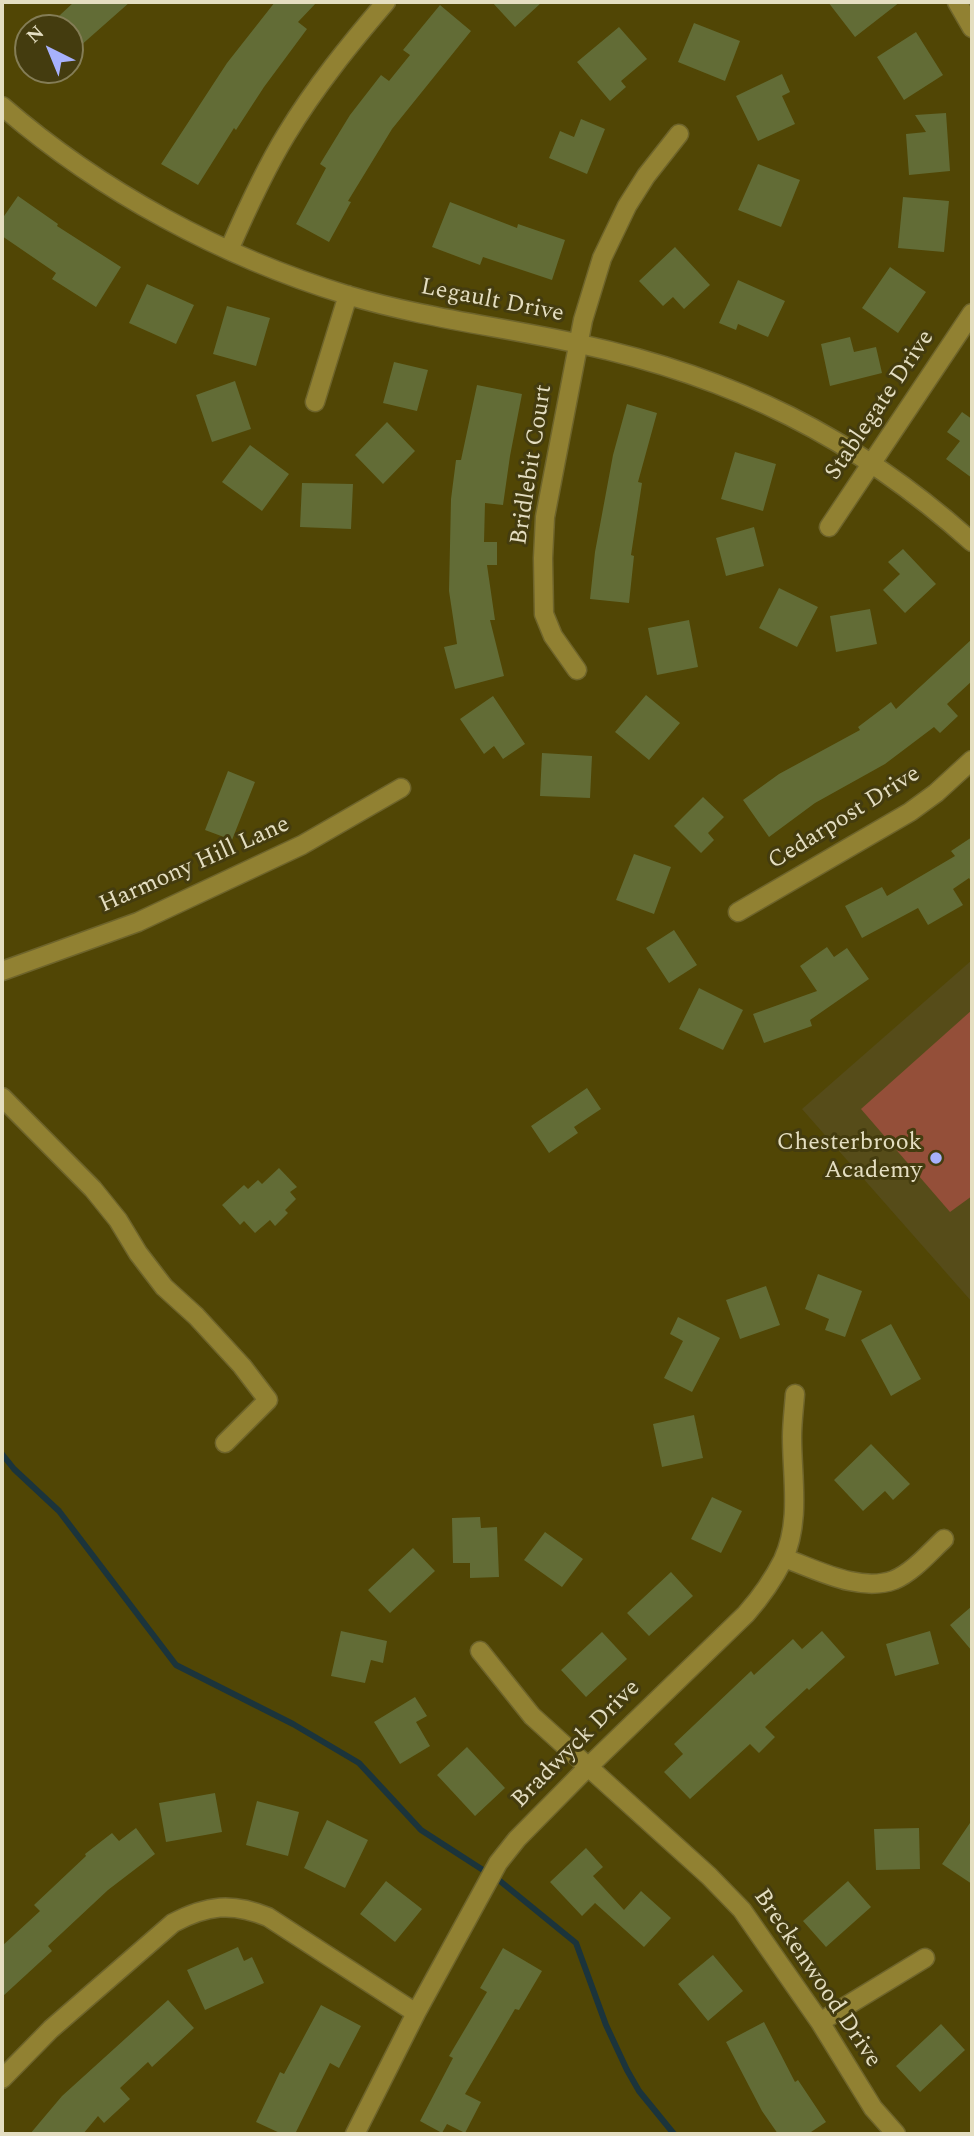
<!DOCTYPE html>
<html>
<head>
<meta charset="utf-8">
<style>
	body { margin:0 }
	#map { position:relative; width:974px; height:2136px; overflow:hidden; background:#514605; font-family:Spectral,serif }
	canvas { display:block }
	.frame { position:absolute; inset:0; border:4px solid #e4dec1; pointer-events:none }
	.north { position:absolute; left:14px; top:14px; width:70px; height:70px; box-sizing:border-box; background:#443c0f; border:2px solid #847d56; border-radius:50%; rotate:317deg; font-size:19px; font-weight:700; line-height:28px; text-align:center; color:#e4dec1 }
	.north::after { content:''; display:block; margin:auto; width:24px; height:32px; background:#a7b1fc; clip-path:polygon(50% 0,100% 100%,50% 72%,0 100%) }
</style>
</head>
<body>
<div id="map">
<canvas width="974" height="2136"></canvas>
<div class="frame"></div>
<div class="north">N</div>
</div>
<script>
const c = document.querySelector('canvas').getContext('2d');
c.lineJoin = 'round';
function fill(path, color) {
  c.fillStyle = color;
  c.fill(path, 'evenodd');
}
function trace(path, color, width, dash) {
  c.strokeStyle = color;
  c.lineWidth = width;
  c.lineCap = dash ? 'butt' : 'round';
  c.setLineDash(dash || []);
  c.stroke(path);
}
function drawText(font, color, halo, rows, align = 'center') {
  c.font = font + ' Spectral,serif';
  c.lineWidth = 6;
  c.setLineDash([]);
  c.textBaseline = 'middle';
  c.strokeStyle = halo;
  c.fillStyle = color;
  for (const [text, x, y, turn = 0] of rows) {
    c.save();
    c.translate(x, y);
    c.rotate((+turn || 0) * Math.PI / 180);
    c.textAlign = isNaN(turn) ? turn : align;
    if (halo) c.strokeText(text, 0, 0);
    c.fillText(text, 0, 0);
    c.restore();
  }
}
const built = new Path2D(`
	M972 960V1302L802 1109Z`);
const green = new Path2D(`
	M972 1010V1196L950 1212 861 1109Z`);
const stream = new Path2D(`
	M2 1454 14 1469 59 1511 176 1665 293 1724 359 1763 421 1830 500 1881 576 1943 606 2025 627 2070 639 2091 674 2134`);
const building = new Path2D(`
	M74 2H130L70 55V28H46Z
	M275 2H317L298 22 307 29 264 87 236 130 234 128 198 185 161 164 227 63Z
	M492 2H542L515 27Z
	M828 2H900L855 37Z
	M440 5 471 31 392 129 348 201 351 202 329 242 296 224 326 168 320 164 350 115 381 75 389 81 410 55 403 50Z
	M694 23 740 41 725 81 678 62Z
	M619 27 647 59 621 81 626 87 610 101 577 62Z
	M916 32 943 75 904 100 877 57Z
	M782 74 790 92 782 96 795 124 758 141 736 96Z
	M946 113 950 171 909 175 906 134 926 132 915 115Z
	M581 119 605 129 587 174 549 158 560 131 574 137Z
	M758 164 800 180 781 227 738 210Z
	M18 196 58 224 57 226 121 267 96 307 52 279 56 273 2 236V219Z
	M903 197 949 201 944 252 898 248Z
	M450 202 517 228 518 224 565 240 552 280 483 257 480 265 432 247Z
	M675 247 710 285 684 309 673 297 663 306 639 281Z
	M890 267 926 292 898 333 862 308Z
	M738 280 785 301 768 337 738 324 736 330 719 323Z
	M147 284 194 305 176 344 129 323Z
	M227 306 270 318 256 366 213 354Z
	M850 337 854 352 876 347 882 373 830 386 821 344Z
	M394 362 428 370 417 411 383 403Z
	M235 381 251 429 212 442 196 395Z
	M477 385 522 394 510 456 503 505 485 503 484 542H497V565H487L495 620H490L504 676 455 689 444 647 457 644 449 591 451 499 456 460H461Z
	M627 404 657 413 638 482 642 483 631 555 634 556 629 603 590 599 595 552 613 455Z
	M962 412 972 419V478L946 459 960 441 947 432Z
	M387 422 415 451 383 484 355 455Z
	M250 445 289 474 262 511 222 482Z
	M735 452 776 464 763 511 721 499Z
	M302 483 353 484 351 529 300 527Z
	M754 527 764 566 726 576 716 538Z
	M903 549 936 584 905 613 883 590 900 574 888 562Z
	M779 588 818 607 797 647 759 628Z
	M870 609 877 644 836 652 830 616Z
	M689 620 698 667 657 675 648 628Z
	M972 639V681L947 704 958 716 940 733 934 727 885 764 815 803 769 837 743 800 779 774 860 730 858 727 891 702 896 709Z
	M646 695 680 723 649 760 615 732Z
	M493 696 525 744 503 759 494 746 484 754 460 719Z
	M542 753 592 756 590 798 540 796Z
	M228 771 255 782 232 840 205 830Z
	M703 797 724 817 708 833 714 840 701 853 674 826Z
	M972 837V883L969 878 953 889 963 905 928 925 918 908 862 938 845 906 882 887 887 896 955 856 951 851Z
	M634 854 671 867 654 914 616 900Z
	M674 930 697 965 669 983 646 948Z
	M827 947 834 957 847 948 869 979 810 1020 812 1026 764 1043 753 1014 817 991 800 966Z
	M699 988 743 1010 723 1050 679 1029Z
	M587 1088 601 1109 574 1127 578 1133 549 1153 531 1126Z
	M279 1168 297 1187 290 1192 296 1199 285 1210 288 1213 275 1226 270 1220 255 1233 244 1221 240 1225 222 1205 244 1185 248 1189 258 1180 262 1184Z
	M818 1274 862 1291 845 1337 825 1330 829 1319 805 1309Z
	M766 1286 780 1325 740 1339 726 1300Z
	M678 1317 720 1338 692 1392 664 1378 683 1341 670 1334Z
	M891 1324 921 1379 891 1396 861 1340Z
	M694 1415 703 1458 662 1467 653 1424Z
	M871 1444 910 1484 893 1500 885 1491 863 1511 834 1480Z
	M712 1497 742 1511 721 1553 691 1539Z
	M480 1517 481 1528 497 1527 499 1577 470 1578V1563H453L452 1518Z
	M545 1532 583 1559 562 1587 524 1560Z
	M413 1548 435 1571 390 1613 368 1590Z
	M671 1572 693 1596 649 1636 627 1613Z
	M972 1606V1651L950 1625Z
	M341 1631 387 1641 383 1663 371 1660 365 1683 331 1676Z
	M822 1631 845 1657 809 1690 807 1688 765 1727 775 1737 759 1753 750 1744 690 1799 664 1772 683 1754 674 1744 751 1671 754 1675 793 1639 802 1649Z
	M930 1631 939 1664 895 1676 886 1644Z
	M602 1632 627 1659 586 1697 561 1670Z
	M415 1697 427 1716 416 1722 430 1746 400 1764 374 1722Z
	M467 1747 505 1788 475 1816 437 1775Z
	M215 1793 222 1832 166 1842 159 1803Z
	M257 1801 299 1812 288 1856 246 1845Z
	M327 1820 368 1840 345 1888 304 1868Z
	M972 1820V1884L942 1864Z
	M136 1828 155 1854 108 1890 48 1946 52 1951 2 1997V1946L40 1911 34 1905 86 1856 85 1854 112 1833 119 1841Z
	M919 1828 920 1869 876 1870 874 1829Z
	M586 1848 603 1867 593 1876 624 1910 641 1891 671 1918 644 1947 595 1903 582 1916 550 1882Z
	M386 1881 422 1909 395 1942 360 1914Z
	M848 1881 871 1907 826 1947 803 1921Z
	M238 1947 244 1961 252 1957 264 1983 205 2010 187 1970Z
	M503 1948 542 1971 519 2010 515 2009 465 2094 481 2102 465 2133 447 2124 442 2133 420 2121 453 2058 449 2056 487 1992 480 1988Z
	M713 1955 743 1991 708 2021 678 1984Z
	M168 2000 194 2028 152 2067 148 2062 120 2088 130 2099 104 2123 98 2116 83 2134H30L62 2096Z
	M321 2005 361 2026 339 2068 330 2063 295 2134H282L256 2122 280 2072 284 2074Z
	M764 2022 795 2082 798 2080 826 2122 808 2134H778L762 2111 726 2042Z
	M941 2024 965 2050 920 2092 896 2066Z`);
const minor = new Path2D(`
	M957 2 972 28
	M2 106C100 191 222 257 347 295 423 318 503 327 580 344 733 377 855 437 972 542
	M229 250C246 211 264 171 286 135 315 87 350 44 386 2
	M315 402 348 295
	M829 527 972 313
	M577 670 553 636 544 614 543 558 545 517 583 320 602 258 627 206 646 176 679 134
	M738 912 910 812 936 793 972 760
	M2 971 138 922 302 845 401 788
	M2 1097 93 1189 118 1220 138 1253 164 1287 196 1316 242 1366 268 1400 225 1443
	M784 1558C816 1569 859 1593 894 1580 913 1572 930 1552 944 1539
	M480 1651 532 1716 709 1876 742 1910 820 2022 873 2108 896 2134
	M820 2022 925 1958
	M2 2079 51 2029 173 1923C207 1905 232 1902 268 1917L416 2013
	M355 2134 416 2013 498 1863 517 1839 587 1768 746 1614C761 1597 773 1580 783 1560 801 1521 792 1478 792 1437 792 1423 794 1408 795 1394`);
const markers = [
	[936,1158,7,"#a7b1fc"]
];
const streetNames = [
	["Legault Drive",492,302,11],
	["Stablegate Drive",881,406,-56],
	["Bridlebit Court",533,465,-81],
	["Cedarpost Drive",845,819,-32],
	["Harmony Hill Lane",195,866,-24],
	["Bradwyck Drive",577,1745,-45],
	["Breckenwood Drive",816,1979,56]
];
const poiNames = [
	["Chesterbrook",922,1144],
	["Academy",922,1172]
];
fill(built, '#564c19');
fill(green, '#944f39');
trace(stream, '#1b343b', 6);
fill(building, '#626c36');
trace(minor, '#6e642b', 21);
trace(minor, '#918132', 18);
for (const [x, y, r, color] of markers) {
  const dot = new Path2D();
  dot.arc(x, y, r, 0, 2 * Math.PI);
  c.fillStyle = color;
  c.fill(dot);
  trace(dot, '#443c0f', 2.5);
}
drawText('24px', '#e4dec1', '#443c0f', streetNames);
drawText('24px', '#e4dec1', '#443c0f', poiNames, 'right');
</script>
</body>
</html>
